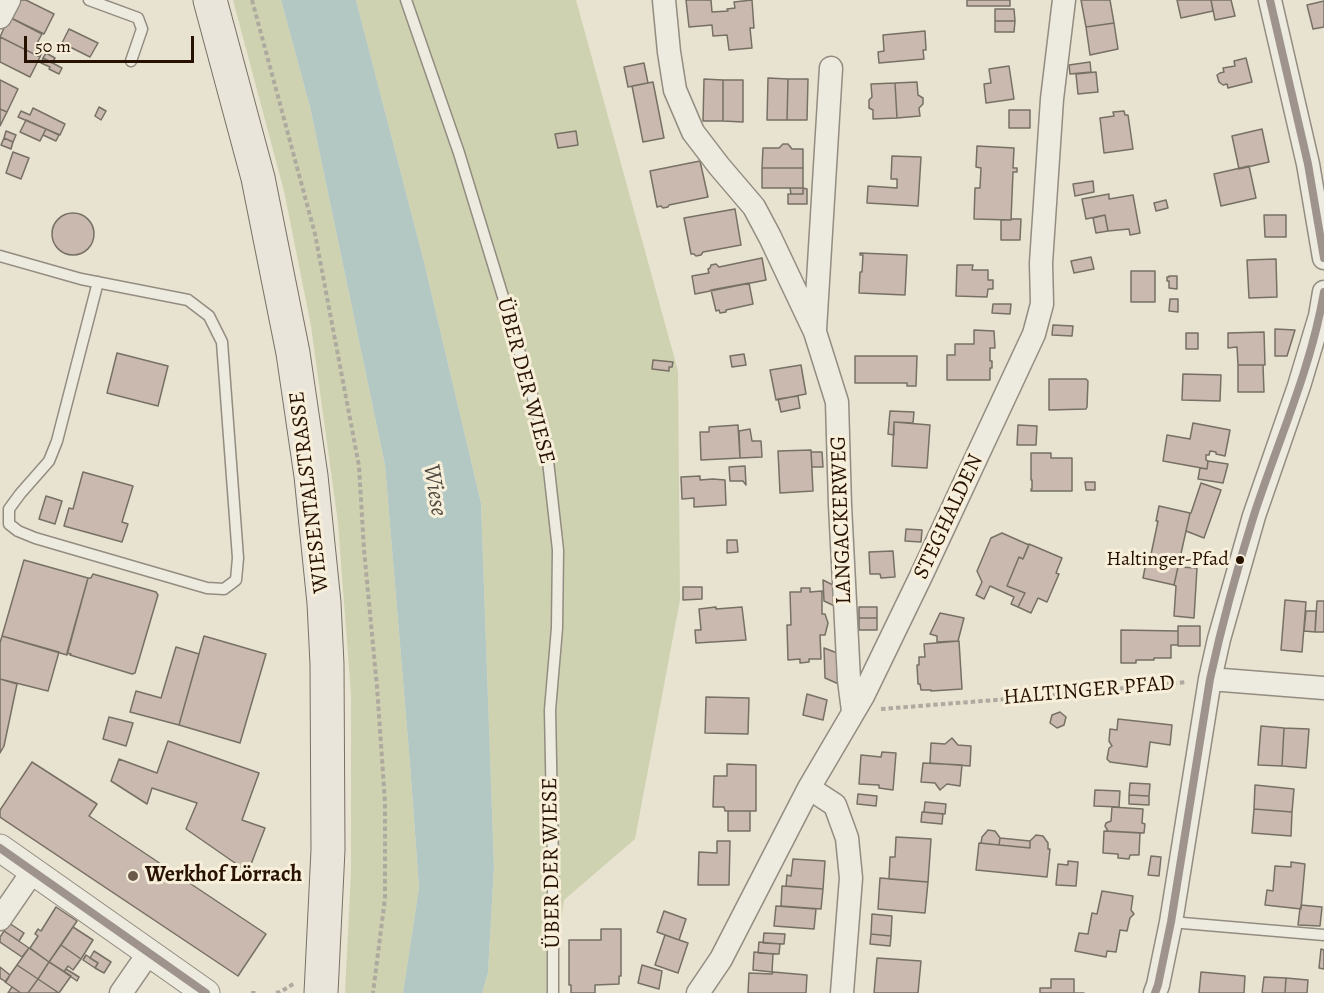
<!DOCTYPE html>
<html>
<head>
<meta charset="utf-8">
<style>
	body { margin:0 }
	#map { position:relative; width:1324px; height:993px; overflow:hidden; background:#e8e2d0; font-family:Alegreya,serif }
	canvas { display:block }
	.scale { position:absolute; left:24px; top:36px; width:170px; height:27px; box-sizing:border-box; border:3px solid #271101; border-top:0; padding-left:8px; font-size:18px; line-height:21px; white-space:nowrap; color:#271101; -webkit-text-stroke:4px #f7efda; paint-order:stroke }
</style>
</head>
<body>
<div id="map">
<canvas width="1324" height="993"></canvas>
<div class="scale">50 m</div>
</div>
<script>
const c = document.querySelector('canvas').getContext('2d');
c.lineJoin = 'round';
function fill(path, color) {
  c.fillStyle = color;
  c.fill(path, 'evenodd');
}
function trace(path, color, width, dash) {
  c.strokeStyle = color;
  c.lineWidth = width;
  c.lineCap = dash ? 'butt' : 'round';
  c.setLineDash(dash || []);
  c.stroke(path);
}
function drawText(font, color, halo, rows, align = 'center') {
  c.font = font + ' Alegreya,serif';
  c.lineWidth = 6;
  c.setLineDash([]);
  c.textBaseline = 'middle';
  c.strokeStyle = halo;
  c.fillStyle = color;
  for (const [text, x, y, turn = 0] of rows) {
    c.save();
    c.translate(x, y);
    c.rotate((+turn || 0) * Math.PI / 180);
    c.textAlign = isNaN(turn) ? turn : align;
    if (halo) c.strokeText(text, 0, 0);
    c.fillText(text, 0, 0);
    c.restore();
  }
}
const green = new Path2D(`
	M233 0H281L310 107 385 465 410 764 419 889 403 993H345L351 872V695L338 523 311 326 284 191Z
	M356 0H576L678 371 680 600 635 839 564 900 551 993H482L488 973 494 866 481 503 424 262Z`);
const water = new Path2D(`
	M281 0H356L424 262 481 503 494 866 488 973 482 993H403L419 888 410 764 385 465 310 107Z`);
const building = new Path2D(`
	M17 0H26L54 14 44 34 9 17Z
	M686 0H711L712 12 728 11 727 9 735 8 734 2 752 0 754 28H750L752 48 729 50 727 35 713 36 712 25 689 27Z
	M967 0H1010V6H967Z
	M1081 0H1110L1114 23 1086 27Z
	M1177 0H1211L1213 11 1181 18Z
	M1211 0H1231L1235 16 1215 20Z
	M1324 1V27L1313 29 1307 5Z
	M995 9H1014L1015 21H995Z
	M9 17 42 34 36 45 43 49 40 57 0 37Z
	M995 21H1015L1014 32H995Z
	M1114 23 1118 49 1090 55 1086 27Z
	M69 29 98 43 90 57 62 43Z
	M925 31 926 50H923L924 59 879 63 878 52 884 51 883 35Z
	M0 37 40 57 30 77 0 62Z
	M46 53 55 58 52 63 43 58Z
	M43 58 62 68 59 74 49 69 50 67 41 63Z
	M1246 58 1252 82 1228 88 1227 84 1223 85 1219 82 1217 75 1220 73 1224 72 1223 68 1235 66 1234 61Z
	M1090 62 1091 72 1070 74 1069 65Z
	M644 63 648 83 628 87 624 67Z
	M1009 66 1014 99 986 103 984 84 991 83 989 69Z
	M1096 72 1098 92 1078 94 1076 74Z
	M768 78 788 79 787 120H767Z
	M704 79 723 80V121H703Z
	M788 79H808L807 120H787Z
	M0 80 18 89 7 112 0 109Z
	M723 80H743V122L723 121Z
	M653 82 664 138 643 142 632 86Z
	M917 82 918 95 923 98V104L919 108 920 116 897 118 895 83Z
	M895 83 897 118 873 119V110L869 108V100L872 97 871 84Z
	M99 107 106 111 101 120 95 116Z
	M33 108 65 124 60 135 18 117 21 111 30 115Z
	M0 109 7 112 0 126Z
	M1009 110H1030V128H1009Z
	M1124 111 1125 115H1128L1133 149 1104 153 1100 118 1114 116 1113 112Z
	M26 120 46 129 40 141 20 132Z
	M46 129 59 135 56 141 43 135Z
	M1262 129 1269 162 1239 169 1232 136Z
	M6 131 16 135 13 142 4 138Z
	M576 131 578 145 558 148 555 134Z
	M4 138 13 142 11 149 1 145Z
	M783 144H788L792 149H803V168H762L763 148H779Z
	M977 146 1014 148 1013 168H1017V172H1013L1011 220 974 219 975 188H980L981 168 976 167Z
	M13 152 29 158 21 179 6 173Z
	M892 156 921 157 918 206 867 203 868 186 897 188V179H891Z
	M700 161 708 197 669 205 668 207 663 208 661 206 657 207 650 171Z
	M1249 166 1256 198 1221 206 1214 174Z
	M762 168H803V188H762Z
	M1093 181 1094 192 1075 196 1073 184Z
	M790 188H803V194H791Z
	M803 188 807 189V204H788V194H803Z
	M1109 194V199L1133 195 1140 233 1130 235 1129 229 1108 231 1105 215 1086 219 1082 199Z
	M1166 200 1168 208 1156 211 1154 203Z
	M735 209 741 245 703 252 701 255 696 256 694 254H691L684 218Z
	M52 234a21 21 0 1 1 42 0a21 21 0 1 1-42 0Z
	M1105 215 1108 231 1096 233 1093 218Z
	M1264 215H1286V237H1265Z
	M1011 219H1021L1020 240H1001V220H1011Z
	M860 253 907 255 905 295 859 293 860 272H862L863 255H860Z
	M1091 257 1094 269 1074 273 1071 261Z
	M762 258 766 280 695 294 692 276 709 273 708 269 710 268 711 265 716 264 719 267Z
	M1276 259 1277 297 1249 298 1247 260Z
	M957 265H973L972 270H988V280H993V289H988L987 297 956 296Z
	M1131 271H1155V302H1131Z
	M1169 276H1177V289L1169 288V281H1167V277H1169Z
	M749 283 753 304 726 310V312L720 313 719 310 716 311 711 290Z
	M1170 299H1178V312L1169 311Z
	M993 304H1011L1010 314 992 313Z
	M1053 325 1073 326 1072 336 1052 335Z
	M1275 329 1295 330 1287 356H1275Z
	M974 330 994 331 995 348H990V361H992V368H990V380H947V355H955V344H974Z
	M1264 332 1265 365H1238L1237 347 1228 348V333Z
	M1186 333H1198V349H1186Z
	M117 353 168 366 158 406 107 393Z
	M744 354 746 365 732 367 730 356Z
	M855 356H917L916 386H907V383H855Z
	M653 360 673 362 672 367H669V371L652 369Z
	M801 365 806 394 776 400 770 370Z
	M1238 365H1263L1264 392H1238Z
	M1183 374 1221 375 1220 401 1182 400Z
	M1049 379H1086L1088 381 1087 407 1086 409 1049 410Z
	M798 396 800 408 781 412 778 399Z
	M890 411 914 412 913 423 894 422V435L888 434Z
	M894 422 930 425 927 468 892 466Z
	M1193 423 1230 430 1225 456 1216 454V452L1210 451 1209 455H1206V460L1208 461 1207 469 1163 461 1167 435 1190 439Z
	M738 425 740 458 701 460 700 432H709V427Z
	M1018 425 1037 426 1036 445H1017Z
	M750 429 752 441H761L762 457 740 458 739 431Z
	M811 450 813 491 780 493 778 451Z
	M811 452H822L823 467H812Z
	M1031 453H1051V458H1072V491H1031V489H1032V480H1031Z
	M1208 461 1228 464 1223 483 1198 479 1200 468 1207 469Z
	M745 466 746 485 743 481H730L729 467Z
	M83 472 133 486 122 522 128 524 122 542 64 526 69 508 73 509Z
	M700 476V480L713 479 725 480 726 505 694 507V498L682 499 681 477Z
	M1085 482H1095V490H1086Z
	M1201 483 1221 490 1204 538 1186 531 1190 513H1191Z
	M46 496 62 501 55 524 39 519Z
	M1159 506 1190 513 1174 585 1143 578 1146 563 1149 564 1158 521H1156Z
	M906 529 922 530 921 542 905 541Z
	M1002 533 1029 545 1023 559 1019 557 1007 586 1025 593 1018 607 1011 604 1014 597 990 586 984 599 976 595 982 582 977 571 991 538Z
	M727 540H737L738 552 727 553Z
	M1029 544 1062 558 1056 573 1059 574 1047 602 1038 598 1031 613 1018 607 1025 593 1007 586 1019 557 1023 559Z
	M893 551 895 577 881 578 880 574H870L869 552Z
	M24 560 88 578 67 655 2 636Z
	M1178 567 1197 568 1194 618 1174 616 1176 586 1174 585Z
	M93 574 156 592 158 595 135 673 132 674 70 655 71 654 67 653 88 578H91Z
	M823 580 839 588V608L824 601Z
	M683 587H702V599L683 600Z
	M801 588H810V592L822 591V614H825L828 623 825 635H820L821 659H809V662L800 663V659L788 660 787 625H791L790 592H801Z
	M1285 600 1306 602 1302 652 1281 650Z
	M1317 601H1324V632H1315Z
	M716 607V609L742 607 746 640 696 643 695 630H701L699 609Z
	M859 607H877V618H859Z
	M1306 611H1316L1315 632 1304 631Z
	M940 613 964 618 958 641 937 642V636L930 634Z
	M859 618H877V630H859Z
	M1178 626H1200V646H1178Z
	M1121 630 1178 631V645H1171V658H1154V660H1136V663H1121Z
	M2 636 59 652 48 691 0 679V643Z
	M204 636 266 654 240 743 179 725Z
	M959 641 962 689 931 691V690H921L920 684H918L917 665H919V657H925L924 644Z
	M176 647 199 654 179 725 130 712 136 691 161 698Z
	M824 648 840 654 841 685 825 678Z
	M0 679 17 684 4 746 0 753Z
	M807 694 827 700 823 720 803 715Z
	M706 697 749 698 748 734 705 733Z
	M1060 712 1066 717 1064 725 1057 728 1050 723 1052 715Z
	M109 717 133 723 126 746 103 739Z
	M1118 719 1172 725 1170 745 1150 742 1147 767 1110 762 1107 759 1109 748 1112 746 1109 741 1110 729 1117 730Z
	M1261 726 1284 728 1282 766 1258 765Z
	M1284 728 1309 729 1306 768 1282 766Z
	M952 738 958 745 971 746 970 766 930 763 931 743 945 744Z
	M168 741 259 773 242 820 265 828 248 872 186 829 197 803 152 788 147 804 111 781 119 759 157 773Z
	M882 752 896 753 893 790 879 788V785L859 784 861 755 881 757Z
	M32 762 97 804 89 816 266 934 238 976 0 817V810Z
	M923 763 962 765 960 786 947 784 940 790 935 783 921 782Z
	M727 764 756 765V811H725L724 807H713L714 776H727Z
	M1130 783 1150 784 1149 796 1129 795Z
	M1255 785 1294 789 1292 812 1254 809Z
	M1095 790 1120 791 1119 807 1094 806Z
	M858 794 877 796 876 806 857 804Z
	M1129 795 1149 796V805L1129 804Z
	M925 802 946 804 945 814 924 812Z
	M1112 807 1143 809 1142 823 1145 824 1144 833 1108 831 1105 826 1106 823 1111 821Z
	M1254 809 1292 812 1291 836 1252 833Z
	M728 811H750V831H728Z
	M922 812 943 814 942 824 921 822Z
	M988 830 995 831 1000 838 999 845 981 843 982 837Z
	M1104 831 1140 833 1139 855H1130L1129 859 1118 858V854L1103 853Z
	M1036 835 1043 836 1048 843V849H1050L1047 877 976 870 979 843 1030 848V841Z
	M896 837 931 839 928 882 889 879 890 857H895Z
	M1000 838 1030 841V848L999 845Z
	M717 841H730L729 885H698L699 852 717 853Z
	M1151 856 1161 857 1159 876 1148 875Z
	M793 859 825 861 823 889 786 886 787 875 791 876Z
	M1068 861 1078 862 1076 886 1056 885 1058 864 1068 865Z
	M1291 862 1305 864 1301 909 1265 905 1267 890 1273 891 1275 866 1291 867Z
	M880 878 928 882 925 913 878 909Z
	M782 886 823 889 821 909 781 906Z
	M1102 891 1133 896 1131 910 1134 914 1130 918 1127 931 1120 930 1116 952 1107 951 1106 957 1075 951 1079 933 1088 934 1092 913 1097 914Z
	M1301 905 1322 907 1320 926 1298 925 1300 908 1301 909Z
	M776 906 816 909 814 929 774 926Z
	M56 907 77 921 49 962 30 948 38 936 35 934 38 929 41 931Z
	M664 911 686 919 679 940 657 932Z
	M872 914 892 916 891 936 871 934Z
	M9 923 24 933 19 941 4 931Z
	M73 927 93 940 81 959 61 945Z
	M601 929H621V976H619V984L595 985V993H571V985H569V940H601Z
	M4 931 29 948 22 957 0 942V937Z
	M764 933 785 934 784 944 763 943Z
	M871 934 891 936 890 946 870 944Z
	M665 935 688 943 678 973 655 965Z
	M759 942 780 944 779 954 758 953Z
	M61 945 81 959 73 970 68 966 64 972 49 962Z
	M29 948 49 962 38 979 17 965Z
	M1321 949 1324 950V969L1319 968Z
	M94 951 111 962 104 973 95 968 98 963 90 958Z
	M754 952 773 954 772 972 753 970Z
	M86 955 98 963 95 968 83 960Z
	M877 958 921 961 918 993H874Z
	M49 962 71 976 59 993 38 979Z
	M17 965 38 979 28 993H21L5 982Z
	M642 965 662 971 659 989 638 983Z
	M0 967 10 975 6 982 0 978Z
	M66 969 79 977 77 981 64 972Z
	M773 972 807 975 806 993H748L749 973 772 974Z
	M1201 972 1245 976 1244 993H1199Z
	M1264 977 1286 978 1285 993H1262Z
	M1286 978 1308 980 1307 993H1285Z
	M38 979 59 993H28Z
	M1051 979H1074V993H1084H1040V988H1051Z
	M12 987 21 993H8Z`);
const path = new Path2D(`
	M252 0 315 234 359 466 364 550 377 687 385 802V898L373 993
	M881 709 1033 697 1187 682
	M251 993H256
	M276 993 280 992 295 983`);
const service = new Path2D(`
	M89 0 138 18 142 29 131 61
	M406 0 459 153 515 336 546 443 558 550 557 628 550 710 553 864V993
	M0 256 81 279 188 300 209 316 222 342 238 558 236 580 224 589 207 588 35 538 18 531 9 524V509L20 494 49 461 57 441 98 282
	M1171 922 1324 935`);
const minor = new Path2D(`
	M664 0 669 52 675 90 693 132 719 166 754 207 770 237 815 332 837 402 840 505 849 680 853 711
	M1270 0 1308 164 1324 258
	M0 17 9 0
	M815 330 831 68
	M1210 679 1324 688
	M809 788 835 805 847 838 851 878 842 993
	M0 919 33 871
	M121 993 148 954
	M698 993 721 959 809 788 863 696 922 574 1034 334 1042 304 1041 263 1052 99 1064 0
	M1155 993 1158 985 1171 922 1210 679 1219 639 1254 516 1299 386 1320 316 1324 292`);
const tertiary = new Path2D(`
	M0 848 206 993`);
const primary = new Path2D(`
	M210 0 258 178 293 353 311 476 324 603 327 664 328 850 321 993`);
const bus1 = new Path2D(`
	M1270 0 1308 164 1324 258
	M0 848 206 993
	M1155 993 1158 985 1171 922 1210 679C1222 624 1237 569 1254 515 1278 441 1311 369 1324 292`);
const markers = [
	[1240,560,5,"#271101"],
	[133,876,6,"#6b5a49"]
];
const busNames = [
	["Haltinger-Pfad",1229,560]
];
const streetNames = [
	["ÜBER DER WIESE",525,381,75],
	["WIESENTALSTRASSE",310,492,-97],
	["STEGHALDEN",949,517,-65],
	["LANGACKERWEG",842,520,-92],
	["HALTINGER PFAD",1089,691,-5],
	["ÜBER DER WIESE",552,863,-91]
];
const poiNames = [
	["Werkhof Lörrach",145,876]
];
const waterNames = [
	["Wiese",434,490,81]
];
fill(green, '#cfd2b0');
fill(water, '#b4c8c3');
fill(building, '#cab9ae');
trace(building, '#777065', 1.5);
trace(service, '#938c80', 13);
trace(minor, '#938c80', 25);
trace(tertiary, '#938c80', 29);
trace(primary, '#777065', 35);
trace(path, '#afaaa0', 4, [4.5, 3]);
trace(service, '#edeae0', 10);
trace(minor, '#edeae0', 22);
trace(tertiary, '#edeae0', 27);
trace(primary, '#eae5db', 33);
trace(bus1, '#9e948d', 8);
for (const [x, y, r, color] of markers) {
  const dot = new Path2D();
  dot.arc(x, y, r, 0, 2 * Math.PI);
  c.fillStyle = color;
  c.fill(dot);
  trace(dot, '#f7efda', 2);
}
drawText('20px', '#271101', '#f7efda', busNames, 'right');
drawText('22px', '#271101', '#f7efda', streetNames);
drawText('bold 22px', '#271101', '#f7efda', poiNames, 'left');
drawText('italic 24px', '#514d43', '#f7efda', waterNames);
</script>
</body>
</html>
